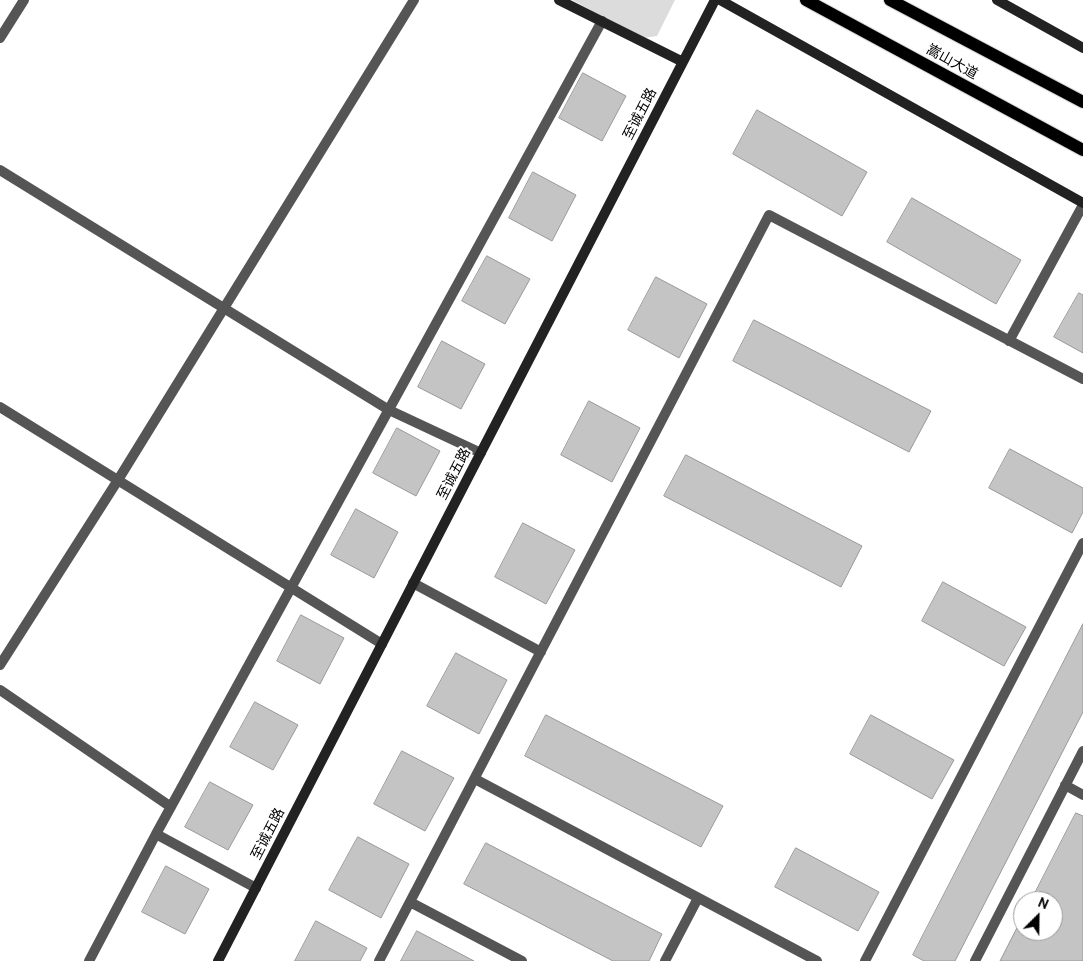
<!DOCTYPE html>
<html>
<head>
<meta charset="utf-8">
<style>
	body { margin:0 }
	#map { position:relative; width:1083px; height:961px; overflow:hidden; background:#fff; font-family:Cabin,sans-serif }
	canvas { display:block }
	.north { position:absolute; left:1013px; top:891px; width:50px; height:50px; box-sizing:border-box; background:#fff; border:1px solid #999; border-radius:50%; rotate:23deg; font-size:14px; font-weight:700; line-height:20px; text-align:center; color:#000 }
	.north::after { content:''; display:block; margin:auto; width:18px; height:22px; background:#000; clip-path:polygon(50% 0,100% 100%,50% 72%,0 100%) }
</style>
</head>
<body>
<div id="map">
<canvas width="1083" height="961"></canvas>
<div class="north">N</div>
</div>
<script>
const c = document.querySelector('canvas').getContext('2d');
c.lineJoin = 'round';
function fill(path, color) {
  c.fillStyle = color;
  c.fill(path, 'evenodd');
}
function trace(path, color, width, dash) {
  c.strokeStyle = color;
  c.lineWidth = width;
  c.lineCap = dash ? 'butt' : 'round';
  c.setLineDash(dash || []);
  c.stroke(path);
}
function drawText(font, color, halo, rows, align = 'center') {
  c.font = font + ' Cabin,"Noto Sans SC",sans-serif';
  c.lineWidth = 4;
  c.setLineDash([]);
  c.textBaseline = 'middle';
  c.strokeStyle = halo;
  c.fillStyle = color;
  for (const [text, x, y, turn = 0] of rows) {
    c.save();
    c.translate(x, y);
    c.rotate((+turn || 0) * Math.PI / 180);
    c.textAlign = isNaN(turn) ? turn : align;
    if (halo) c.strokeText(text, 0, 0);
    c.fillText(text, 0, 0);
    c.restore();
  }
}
const green = new Path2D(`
	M572 0H675L657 36 643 38Z`);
const building = new Path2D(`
	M583 73 626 96 602 141 559 118Z
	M757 110 867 172 842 216 733 154Z
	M533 172 576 195 552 241 509 218Z
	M912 198 1021 260 996 304 887 242Z
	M487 256 530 279 505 324 462 301Z
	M656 277 707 304 679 358 628 330Z
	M1079 293 1083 295V353L1054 337Z
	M754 320 931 411 909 452 733 361Z
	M442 341 485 364 461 409 418 387Z
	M589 401 640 428 612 482 561 455Z
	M397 428 440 451 416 496 373 473Z
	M1010 449 1083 488V512L1072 533 989 488Z
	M686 455 862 546 841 587 664 496Z
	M356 509 398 532 374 578 331 555Z
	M523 523 575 550 546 604 495 577Z
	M943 582 1026 627 1004 666 922 621Z
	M301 615 344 638 320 684 277 661Z
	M1083 624V712L955 961H924L913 955Z
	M456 653 507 680 479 734 427 706Z
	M255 702 298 725 273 770 230 747Z
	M546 715 723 806 701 847 525 756Z
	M871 715 954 760 932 799 850 754Z
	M402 751 454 778 425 831 374 804Z
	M210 782 253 805 228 850 185 827Z
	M1076 813 1083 816V961H1000L1023 916V931H1053V901H1031Z
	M358 837 409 864 381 918 329 890Z
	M486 843 662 934 649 961H613L464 884Z
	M796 848 879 892 858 931 775 887Z
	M166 866 209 889 185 934 142 912Z
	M316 921 367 948 360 961H295Z
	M417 931 474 961H401Z`);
const lane = new Path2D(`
	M0 38 24 0
	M0 170 389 410 481 453
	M1009 341 1083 205
	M0 407 382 644
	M413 583 541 652
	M0 665 118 480 414 0
	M0 690 171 807
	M475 779 817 961
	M1065 785 1083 795
	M256 888 156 834 602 21
	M410 902 522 961
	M89 961 156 834
	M379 961 769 215 1083 379
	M665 961 698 898
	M865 961 1083 543
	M975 961 1083 751`);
const secondary = new Path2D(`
	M559 0 683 62
	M720 0 1083 203
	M997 0 1083 48
	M218 961 715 0`);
const primary = new Path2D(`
	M806 0 1083 150
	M890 0 1083 102`);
const streetNames = [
	["嵩山大道",952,62,29],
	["至诚五路",640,114,-63],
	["至诚五路",454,474,-63],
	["至诚五路",268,834,-63]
];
fill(green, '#dcdcdc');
fill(building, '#c4c4c4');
trace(building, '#999', 1);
trace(primary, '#dbdbdb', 14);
trace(lane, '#555', 10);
trace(secondary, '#222', 10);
trace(primary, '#000', 12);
drawText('14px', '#000', '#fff', streetNames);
</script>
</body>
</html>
